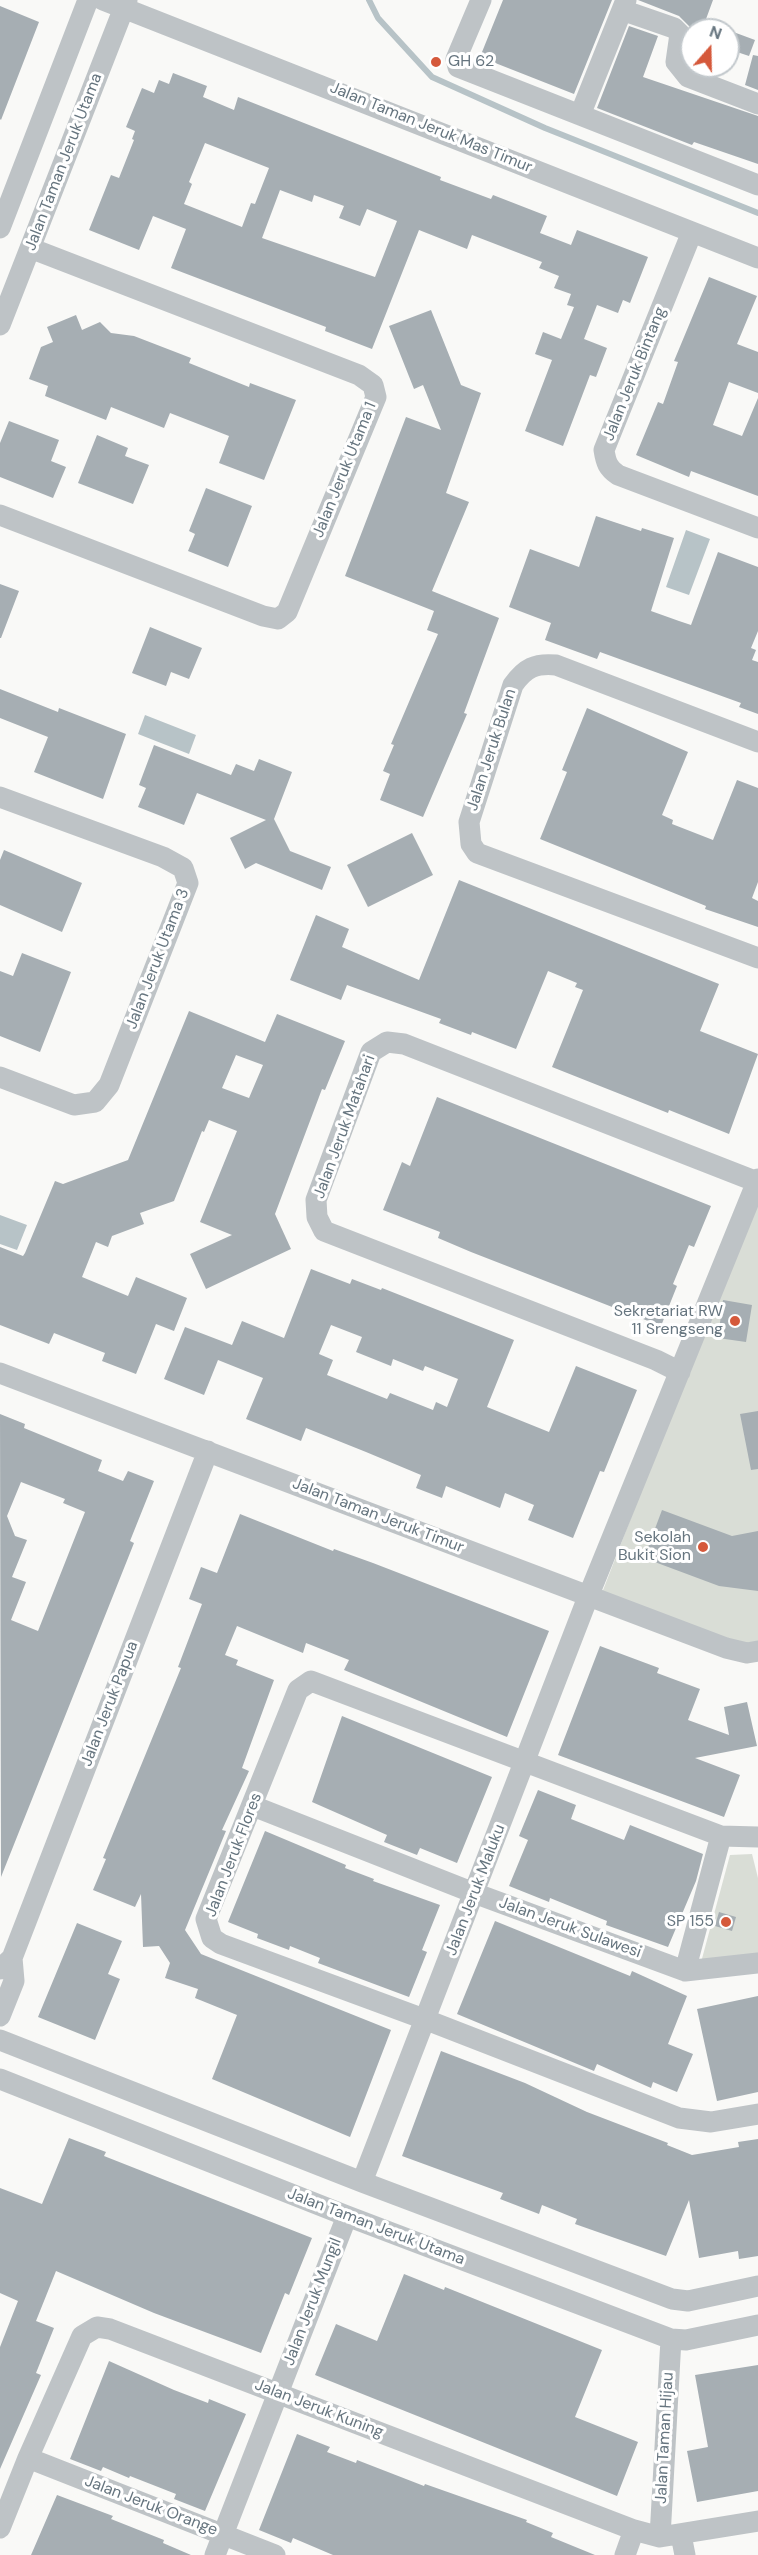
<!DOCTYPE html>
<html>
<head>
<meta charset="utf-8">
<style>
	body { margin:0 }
	#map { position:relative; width:758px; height:2555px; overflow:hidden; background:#f9f9f7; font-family:"DM Sans",sans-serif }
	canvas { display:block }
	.north { position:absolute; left:680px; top:18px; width:60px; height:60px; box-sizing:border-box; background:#fff; border:2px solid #c2c8cc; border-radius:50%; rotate:20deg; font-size:16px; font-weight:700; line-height:24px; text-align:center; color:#66757f }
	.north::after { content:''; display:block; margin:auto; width:21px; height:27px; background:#d5593b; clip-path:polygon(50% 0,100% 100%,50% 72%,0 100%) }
</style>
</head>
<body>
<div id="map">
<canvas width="758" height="2555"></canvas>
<div class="north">N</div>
</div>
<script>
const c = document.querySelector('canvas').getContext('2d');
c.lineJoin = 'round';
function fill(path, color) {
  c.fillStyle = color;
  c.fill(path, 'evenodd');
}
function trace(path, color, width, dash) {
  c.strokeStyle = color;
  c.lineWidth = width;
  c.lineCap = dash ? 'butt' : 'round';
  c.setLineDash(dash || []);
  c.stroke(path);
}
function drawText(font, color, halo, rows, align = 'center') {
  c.font = font + ' "DM Sans",sans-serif';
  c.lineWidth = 6;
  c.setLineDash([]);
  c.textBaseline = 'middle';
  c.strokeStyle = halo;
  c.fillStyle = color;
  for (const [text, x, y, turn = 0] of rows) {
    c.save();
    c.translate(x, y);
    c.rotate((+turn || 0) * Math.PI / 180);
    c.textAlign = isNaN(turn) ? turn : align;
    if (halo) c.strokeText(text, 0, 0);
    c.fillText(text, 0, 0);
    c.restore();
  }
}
const green = new Path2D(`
	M758 1189V1653L600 1598Z
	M752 1854 758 1878V1957L700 1966 730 1855Z`);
const water = new Path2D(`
	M686 530 710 539 689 595 666 587Z
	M145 715 196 735 189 754 138 734Z
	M0 1215 27 1225 17 1250 0 1244Z`);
const stream = new Path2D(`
	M369 0 378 18 432 77 545 128 758 213`);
const building = new Path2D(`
	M503 0H612L574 94 480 57Z
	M638 0H713L702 30 692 29 679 16Z
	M0 6 39 22 1 120 0 119Z
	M629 26 658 36 643 77 758 116V164L694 142 692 145 597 108Z
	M728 30 755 40 749 56 728 49Z
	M753 55 758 56V90L745 85Z
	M173 73 207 86 203 97 234 110 238 97 441 177 440 180 491 199 493 195 547 216 540 233 571 245 577 230 648 257 630 303 623 300 618 313 597 305 584 339 607 348 596 377 590 375 563 446 525 431 552 360 535 354 543 332 561 339 574 307 567 305 571 294 554 288 559 276 539 268 542 262 472 235 467 249 419 230 372 349 325 331 326 327 171 268 186 229 153 216 139 250 89 230 111 175 119 178 134 140 132 139 135 131 126 127 142 88 154 93 159 80 169 84ZM205 143 269 168 255 204 251 203 242 227 184 204 192 184 189 182ZM280 190 312 202 314 195 344 206 339 218 360 226 367 209 397 221 375 277 262 238Z
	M709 277 757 296 737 344 758 352V393L729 382 713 425 742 436 758 398V496L691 471 689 477 636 455 658 402 663 404 678 362 674 361Z
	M431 310 461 385 481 393 446 493 469 502 432 591 499 618 464 713 467 714 423 817 380 800 390 774 383 771 394 745 391 744 438 634 427 630 434 611 345 576 406 417 441 430 423 385 414 389 389 326Z
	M76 315 82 330 100 322 111 333 134 336 191 358 189 363 249 387 250 383 296 400 264 480 219 463 229 436 170 413 164 428 111 407 106 420 45 396 48 386 29 379 41 347 53 342 47 327Z
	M9 421 59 440 51 461 66 467 53 498 0 477V443Z
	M97 435 128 448 125 456 149 465 133 504 78 483Z
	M206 488 252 506 228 567 188 551 195 534 189 531Z
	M596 516 641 531 642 528 674 538 651 611 679 621 691 625 718 552 758 567V631L751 648 756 650 752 660 758 662V714L739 707 741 703 600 652 597 659 545 640 551 623 509 607 530 549 579 567Z
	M0 584 19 591 1 638H0Z
	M150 627 202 648 189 679 171 672 166 686 132 673Z
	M0 689 58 712 59 708 126 734 103 799 34 772 48 737 0 718Z
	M587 708 688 752 662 815 673 820 672 824 713 840 737 780 758 788V882L752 898 758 901V927L705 909 706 906 540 839 567 772 562 770Z
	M154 745 231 775 236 764 254 771 259 759 292 772 274 819 290 851 331 867 322 890 256 863 245 869 230 838 266 820 197 793 184 825 138 807 146 788 139 785Z
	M412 833 433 875 368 907 347 865Z
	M4 850 82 883 62 932 0 905V860Z
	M459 880 719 984 700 1031 758 1054 729 1134 669 1110 668 1113 552 1067 583 990 575 987 577 983 548 971 516 1049 472 1032 471 1035 439 1023 441 1019 347 985 341 1000 290 980 316 915 349 929 342 947 419 980Z
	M22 953 71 972 40 1052 0 1036V971L13 976Z
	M189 1011 265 1042 277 1014 345 1041 325 1090 322 1089 275 1214 291 1249 206 1289 190 1254 232 1235 200 1222 237 1131 209 1120 204 1132 202 1131 174 1201 140 1213 144 1224 112 1236 108 1247 96 1242 82 1277 128 1296 136 1277 187 1298 174 1331 156 1324 136 1374 102 1361 105 1353 54 1333 49 1344 0 1325V1247L23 1256 25 1253 55 1181 63 1184 128 1160ZM236 1055 263 1065 249 1098 222 1088Z
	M437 1097 711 1206 694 1247 689 1245 673 1284 677 1286 661 1326 471 1252 438 1238 440 1232 383 1210 402 1162 410 1166Z
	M311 1269 350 1284 352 1279 381 1290 382 1288 514 1340 487 1407 549 1432 576 1366 637 1390 604 1472 600 1471 573 1538 528 1520 534 1505 505 1493 500 1508 446 1486 442 1498 416 1488 421 1475 366 1452 306 1428 301 1441 246 1419 263 1378 218 1360 204 1395 164 1379 185 1327 232 1345 242 1321 284 1338ZM331 1325 362 1337 356 1352 391 1366 393 1359 423 1371 425 1366 458 1379 447 1407 436 1402 433 1410 390 1393 387 1399 327 1375 333 1360 319 1354Z
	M723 1300 752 1305 746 1342 718 1338Z
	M758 1411V1469L751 1470 740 1414Z
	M0 1414 25 1424 24 1428 102 1460 98 1471 123 1481 128 1471 154 1481 130 1541 134 1543 1 1877ZM21 1482 65 1499 63 1503 85 1512 38 1631 11 1620 26 1582 12 1577 27 1540 15 1536 7 1516Z
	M662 1510 732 1536 758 1531V1591L719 1586 644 1558Z
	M240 1514 333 1551 334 1549 373 1563 549 1631 507 1737 344 1670 349 1660 306 1643 303 1653 237 1626 225 1655 238 1660 236 1665 274 1680 242 1768 249 1771 222 1830 226 1831 185 1930 201 1954 391 2030 350 2137 212 2079 237 2015 195 1998 198 1989 165 1978 170 1963 159 1946 143 1947 141 1894 135 1907 93 1890 106 1859 103 1858 181 1668 178 1667 202 1604 189 1599 201 1567 217 1573Z
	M600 1646 659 1668 657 1673 700 1689 688 1720 729 1735 724 1707 747 1702 757 1746 695 1758 740 1775 724 1817 558 1755Z
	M342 1716 492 1777 457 1863 420 1848 417 1855 384 1842 387 1835 312 1802Z
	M538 1790 576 1805 571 1819 624 1840 630 1825 703 1854 696 1881 668 1947 606 1925 607 1921 550 1898 549 1902 509 1886 528 1840 519 1836Z
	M265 1831 346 1865 345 1868 374 1879 373 1881 440 1905 422 1950 427 1952 409 1997 318 1963 320 1958 290 1946 289 1950 257 1938 258 1934 228 1922Z
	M719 1912 736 1917 732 1931 715 1926Z
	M495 1921 630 1976 632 1971 687 1996 668 2044 693 2054 677 2092 653 2082 651 2088 597 2064 594 2071 457 2014Z
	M77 1923 122 1941 108 1974 120 1979 95 2040 38 2017Z
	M758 1996V2092L717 2101 697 2009Z
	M441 2051 525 2083 587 2112 668 2143 667 2145 692 2155 739 2147 738 2142 758 2139V2256L739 2259 738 2251 699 2258 689 2200 666 2256 575 2224 577 2219 542 2205 539 2214 500 2199 503 2193 402 2156Z
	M69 2138 106 2152 104 2156 312 2238 289 2295 285 2293 261 2353 154 2313 56 2271 36 2321 54 2328 36 2373 41 2375 0 2469V2347L18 2301 0 2293V2188L42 2204Z
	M404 2274 444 2290 445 2287 602 2350 575 2417 638 2442 617 2496 315 2375 336 2324 377 2341Z
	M109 2361 174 2390 208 2403 209 2399 246 2414 205 2511 174 2499 176 2494 130 2476 129 2478 103 2467 101 2471 70 2459Z
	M758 2365V2491L697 2502 687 2451 708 2447 695 2375Z
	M297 2434 330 2447 327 2452 356 2463 357 2460 424 2486 425 2484 527 2520 526 2522 553 2533 551 2537 595 2555H333L293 2538 291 2543 259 2530Z
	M57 2495 113 2516 111 2519 164 2540 163 2543 191 2555H31Z`);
const minor = new Path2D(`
	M103 0 758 258
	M481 0 456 59 458 67 758 185
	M622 10 674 28 680 34 676 62 688 77 758 104
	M580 115 626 0
	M0 228 88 0
	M692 232 604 450C606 463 608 468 618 475L758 528
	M0 325 127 0
	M0 515 263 616 278 619 287 612 376 397 373 385 359 375 30 248
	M758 742 556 665C535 663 525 668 513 685L469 822 471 844 477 853 758 958
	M0 797 163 857 183 868 188 883 109 1085 95 1102 74 1105 0 1077
	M680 1372 656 1360 324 1231 317 1217 316 1200 371 1052 387 1042 404 1044 757 1182
	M0 1373 726 1648 747 1653 758 1651
	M253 1806 474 1893 685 1971 758 1963
	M758 1837 721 1836 311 1681 298 1690 206 1919 212 1938 221 1944 424 2019 679 2118 711 2122 758 2114
	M0 1969 12 1958 208 1451
	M685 1971 721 1836
	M0 2016 14 1981 12 1958
	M0 2040 362 2182 672 2299 688 2301 758 2286
	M0 2079 347 2216 671 2339 686 2340 758 2325
	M362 2182 588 1597 758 1179
	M28 2458 275 2555
	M0 2528 28 2458 82 2336 97 2327 110 2329 634 2530 660 2537 758 2521
	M681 2535 685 2555
	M660 2537 671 2339
	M215 2555 347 2216
	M625 2555 634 2530`);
const markers = [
	[436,62,6,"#d5593b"],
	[735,1321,6,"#d5593b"],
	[703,1547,6,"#d5593b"],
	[726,1922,6,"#d5593b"]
];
const poiNames = [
	["GH 62",448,62,"left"],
	["Sekretariat RW",723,1312],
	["11 Srengseng",723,1330],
	["Sekolah",691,1538],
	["Bukit Sion",691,1556],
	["SP 155",714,1922]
];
const streetNames = [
	["Jalan Taman Jeruk Mas Timur",431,128,22],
	["Jalan Taman Jeruk Utama",64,162,-69],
	["Jalan Jeruk Bintang",635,374,-68],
	["Jalan Jeruk Utama 1",345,470,-68],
	["Jalan Jeruk Bulan",492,750,-72],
	["Jalan Jeruk Utama 3",158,959,-69],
	["Jalan Jeruk Matahari",345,1127,-70],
	["Jalan Taman Jeruk Timur",378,1516,21],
	["Jalan Jeruk Papua",110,1704,-69],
	["Jalan Jeruk Flores",234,1855,-69],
	["Jalan Jeruk Maluku",476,1890,-69],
	["Jalan Jeruk Sulawesi",570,1928,20],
	["Jalan Taman Jeruk Utama",376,2227,21],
	["Jalan Jeruk Mungil",313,2302,-69],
	["Jalan Jeruk Kuning",319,2409,21],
	["Jalan Taman Hijau",665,2438,-87],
	["Jalan Jeruk Orange",151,2506,21]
];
fill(green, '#d9ddd6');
fill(water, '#b7c3c7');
trace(stream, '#b7c3c7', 6);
fill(building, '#a6aeb3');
trace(minor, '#bec3c6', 21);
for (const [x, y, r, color] of markers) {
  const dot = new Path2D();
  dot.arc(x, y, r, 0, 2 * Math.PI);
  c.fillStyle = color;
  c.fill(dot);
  trace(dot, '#fff', 2);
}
drawText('16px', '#66757f', '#fff', poiNames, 'right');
drawText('16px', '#66757f', '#fff', streetNames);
</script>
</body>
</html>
